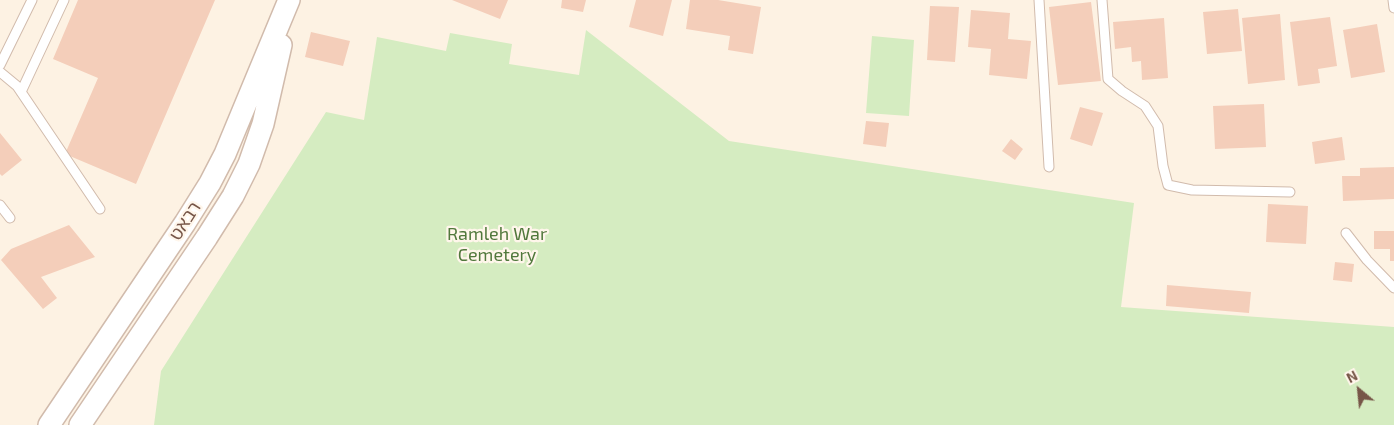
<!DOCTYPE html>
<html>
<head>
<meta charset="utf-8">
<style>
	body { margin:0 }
	#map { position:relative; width:1394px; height:425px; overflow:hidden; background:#fdf2e3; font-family:"Exo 2",sans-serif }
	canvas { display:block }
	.north { position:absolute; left:1334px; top:365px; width:50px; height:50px; -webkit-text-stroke:4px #fff6eb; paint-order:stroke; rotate:332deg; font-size:14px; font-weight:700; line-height:20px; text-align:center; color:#775648 }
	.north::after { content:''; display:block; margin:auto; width:18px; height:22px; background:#775648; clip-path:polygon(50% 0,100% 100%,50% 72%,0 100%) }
</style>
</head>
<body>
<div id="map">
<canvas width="1394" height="425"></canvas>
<div class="north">N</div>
</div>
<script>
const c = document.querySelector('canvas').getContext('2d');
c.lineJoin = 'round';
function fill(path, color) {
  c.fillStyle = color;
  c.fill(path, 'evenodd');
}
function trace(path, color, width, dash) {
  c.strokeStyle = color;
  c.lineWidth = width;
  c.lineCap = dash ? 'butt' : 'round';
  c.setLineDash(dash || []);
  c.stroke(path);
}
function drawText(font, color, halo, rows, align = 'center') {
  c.font = font + ' "Exo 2","Noto Sans Hebrew",sans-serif';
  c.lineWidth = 4.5;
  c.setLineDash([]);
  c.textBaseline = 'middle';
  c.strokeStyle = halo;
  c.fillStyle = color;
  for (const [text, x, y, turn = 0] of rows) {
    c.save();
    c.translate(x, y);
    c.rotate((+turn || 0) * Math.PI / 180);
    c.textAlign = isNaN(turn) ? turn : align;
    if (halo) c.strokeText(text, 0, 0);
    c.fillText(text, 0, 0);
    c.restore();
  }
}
const green = new Path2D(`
	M586 30 729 141 1134 203 1121 307 1394 327V425H154L161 371 326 112 364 120 377 37 446 51 450 33 512 44 509 64 579 75Z
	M872 36 914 40 909 116 866 113Z`);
const building = new Path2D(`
	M78 0H215L136 184 65 154 98 78 53 59Z
	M452 0H508L500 19Z
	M562 0H586L583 12 561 8Z
	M636 0H672L663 36 629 27Z
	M690 0H718L761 7 753 54 728 50 730 36 686 29Z
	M1091 2 1101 81 1058 85 1049 7Z
	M930 6 959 7 955 62 927 60Z
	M1238 9 1242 51 1207 54 1203 12Z
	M971 10 1010 13 1008 39 1031 41 1027 79 989 75 991 49 968 47Z
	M1280 14 1285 80 1248 84 1242 18Z
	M1330 17 1337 66 1318 69 1320 83 1298 86 1290 22Z
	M1164 18 1168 78 1142 80 1141 61 1132 62 1131 47 1115 49 1113 22Z
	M1377 24 1385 72 1351 78 1343 30Z
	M311 32 350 41 343 66 305 57Z
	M1264 104 1266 147 1215 149 1213 106Z
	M1080 107 1103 113 1092 146 1070 139Z
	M866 121 889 123 886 147 863 144Z
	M0 133 22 160 2 176 0 174Z
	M1342 137 1345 160 1315 164 1312 142Z
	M1011 139 1023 149 1015 160 1002 151Z
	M1394 167V199L1343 201 1342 176H1360V168Z
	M1268 204 1308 206 1306 244 1266 242Z
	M69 225 95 257 41 277 57 298 43 309 1 260 11 249Z
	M1374 231H1394V261H1390V249H1374Z
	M1335 262 1354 264 1352 282 1333 280Z
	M1167 285 1251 292 1249 313 1166 306Z`);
const service = new Path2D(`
	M1039 0 1049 167
	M1102 0 1108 79 1122 91 1145 106 1158 126 1163 166 1168 185 1192 190 1290 192
	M1393 0 1394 8
	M0 65 32 0
	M0 72 17 86 100 209
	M21 92 64 0
	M0 205 10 218
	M1346 233 1367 260 1394 288`);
const tertiary = new Path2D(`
	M49 425 185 223 210 183 225 154 289 0
	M80 425 207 237 233 196 249 164 263 124 281 45`);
const streetNames = [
	["רבאט",185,221,-57]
];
const parkNames = [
	["Ramleh War",497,234],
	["Cemetery",497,255]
];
fill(green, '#d5ecc1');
fill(building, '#f4ceba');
trace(service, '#d1bbac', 11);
trace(tertiary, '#d1bbac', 24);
trace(service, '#fff', 9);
trace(tertiary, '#fff', 21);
drawText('18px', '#775648', '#fff6eb', streetNames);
drawText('18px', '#51783c', '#fff6eb', parkNames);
</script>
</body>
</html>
